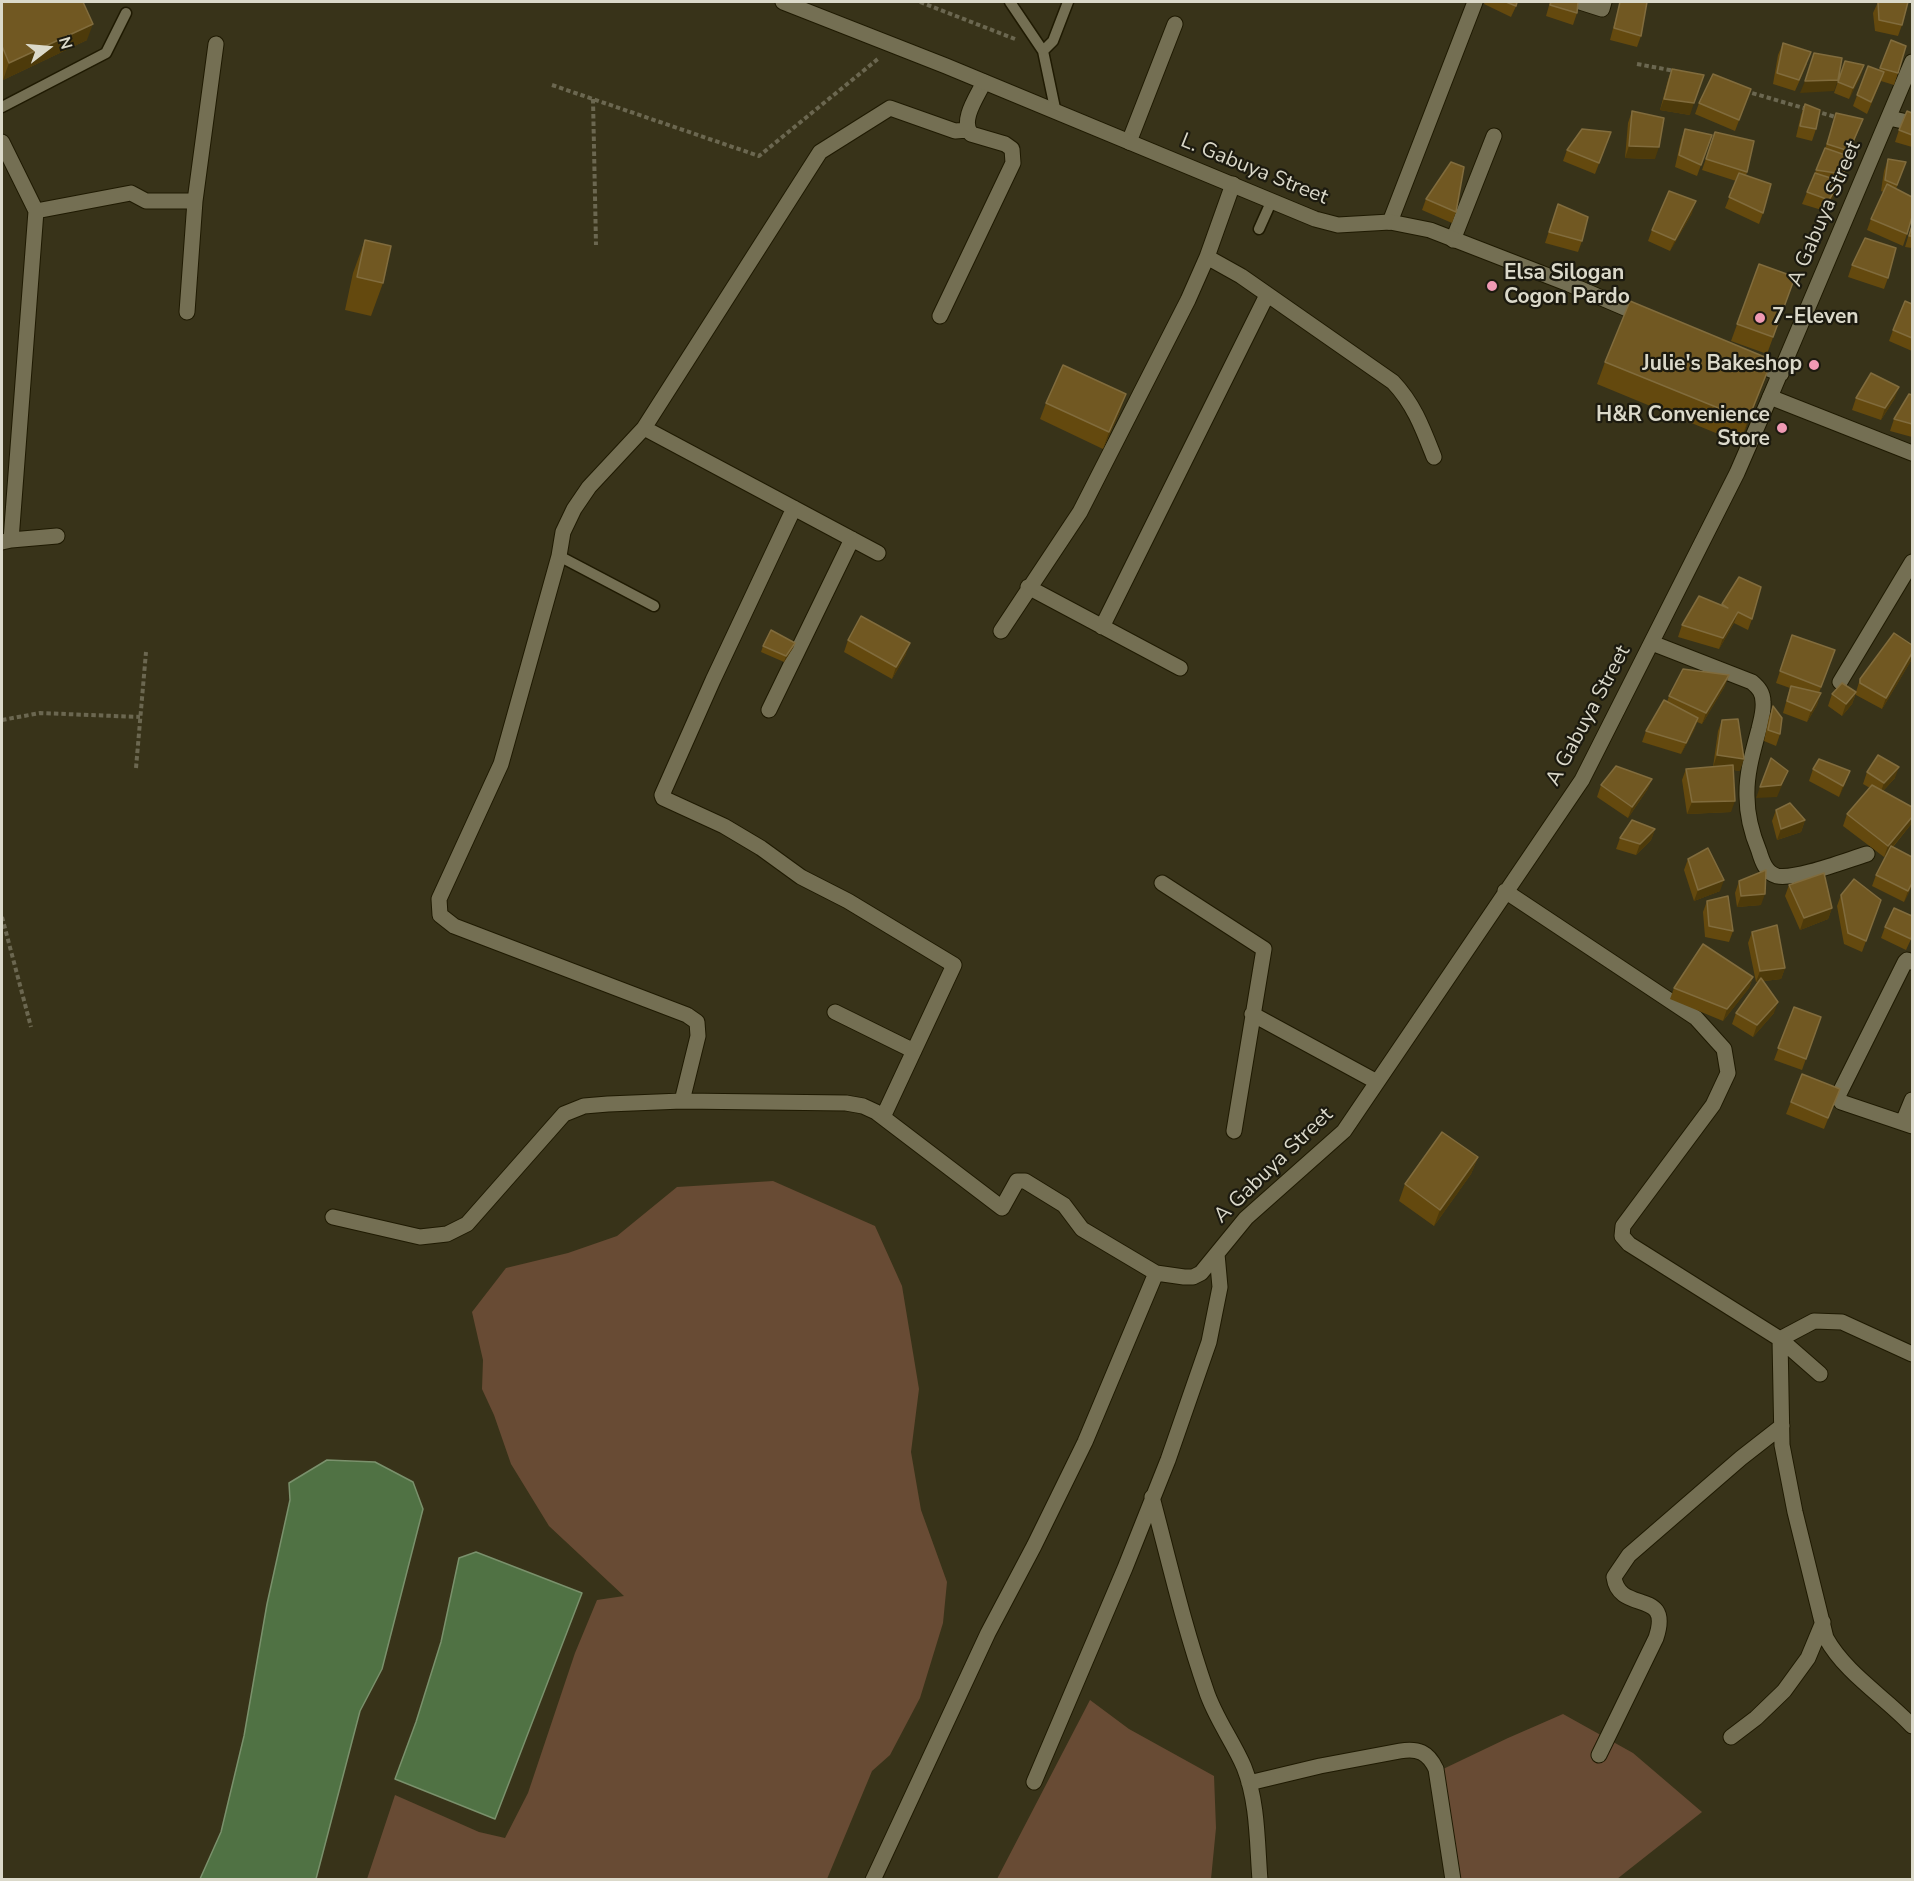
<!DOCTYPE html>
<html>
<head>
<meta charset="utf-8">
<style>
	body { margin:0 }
	#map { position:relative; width:1914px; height:1881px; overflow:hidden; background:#383319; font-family:"Nunito Sans",sans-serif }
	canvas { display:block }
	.frame { position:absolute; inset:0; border:3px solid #dbd9ca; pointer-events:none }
	.north { position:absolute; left:18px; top:18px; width:60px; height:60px; -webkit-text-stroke:4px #1c1a0f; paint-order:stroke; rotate:74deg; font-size:16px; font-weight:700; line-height:24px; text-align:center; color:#dbd9ca }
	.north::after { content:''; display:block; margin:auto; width:21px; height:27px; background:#dbd9ca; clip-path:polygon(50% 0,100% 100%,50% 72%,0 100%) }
</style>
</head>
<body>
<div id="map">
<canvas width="1914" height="1881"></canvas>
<div class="frame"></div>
<div class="north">N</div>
</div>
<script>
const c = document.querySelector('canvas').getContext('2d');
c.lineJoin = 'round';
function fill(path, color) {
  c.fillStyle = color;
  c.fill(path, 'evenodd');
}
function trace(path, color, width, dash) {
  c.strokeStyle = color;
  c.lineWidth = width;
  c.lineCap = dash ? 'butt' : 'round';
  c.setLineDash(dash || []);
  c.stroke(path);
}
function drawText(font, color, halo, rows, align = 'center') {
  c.font = font + ' "Nunito Sans",sans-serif';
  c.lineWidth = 4.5;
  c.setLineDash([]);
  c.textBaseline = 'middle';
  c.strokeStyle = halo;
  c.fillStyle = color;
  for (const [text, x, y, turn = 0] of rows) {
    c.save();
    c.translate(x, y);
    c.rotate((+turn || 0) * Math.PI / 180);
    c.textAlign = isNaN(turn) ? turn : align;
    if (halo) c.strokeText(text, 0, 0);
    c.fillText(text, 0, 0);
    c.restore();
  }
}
const green = new Path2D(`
	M773 1181 875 1226 902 1286 919 1389 911 1452 921 1510 947 1582 943 1623 920 1698 890 1755 872 1771 827 1879H367L395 1795 479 1832 505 1838 528 1793 575 1653 597 1600 624 1596 549 1526 511 1464 494 1415 482 1389 483 1360 472 1312 506 1268 568 1253 617 1236 677 1187Z
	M1090 1700 1129 1729 1214 1776 1216 1828 1211 1879H997Z
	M1563 1714 1633 1753 1702 1812 1617 1879H1457L1441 1770 1508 1738Z`);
const water = new Path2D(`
	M327 1460 375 1462 413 1482 423 1509 382 1669 360 1711 316 1879H200L221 1832 244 1736 267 1604 290 1500 289 1483Z
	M476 1552 582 1593 495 1819 395 1779 416 1722 441 1642 459 1558Z`);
const path = new Path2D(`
	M920 2 1015 39
	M1637 64 1675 71
	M552 85 759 156 879 58
	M1745 91 1807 109
	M593 99 596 245
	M1815 111 1839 118
	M2 720 40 713 140 717
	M136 768 146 652
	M2 917 31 1027`);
const lane = new Path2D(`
	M1010 2 1043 51 1056 113
	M1043 51 1053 41 1068 2
	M2 107 106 53 126 13
	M1259 229 1272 200
	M559 556 654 606`);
const street = new Path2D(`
	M1580 2 1602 9 1604 2
	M1889 118 1912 123
	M2 142 36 211 11 540 2 542
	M1129 142 1175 24
	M36 211 131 193 146 201H195
	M1390 222 1475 2
	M1453 240 1494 136
	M1207 257 1241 276 1393 382C1414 404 1423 429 1434 457
	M187 312 195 201 216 44
	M940 316 1013 163 1012 149 1005 144 971 134C960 120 977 97 984 82
	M644 428 878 553
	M794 508 713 680 662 795 663 798 724 826 761 848 801 877 848 901 954 965 883 1117
	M11 540 57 536
	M1028 587 1180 668
	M1102 627 1267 295
	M1001 631 1080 512 1188 300 1207 257 1233 184
	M1652 643 1752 682C1759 688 1763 693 1763 702 1764 711 1761 720 1759 729 1753 751 1746 774 1747 797 1747 815 1752 834 1759 851 1762 861 1766 873 1777 876 1796 880 1847 860 1867 854
	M1840 682 1912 562
	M769 710 852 539
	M1162 883 1264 949 1234 1131
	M1505 891 1696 1018 1724 1049 1728 1073 1713 1105 1623 1226 1622 1236 1629 1244 1780 1339 1820 1374
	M1912 962 1907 960 1905 962 1838 1096 1841 1102 1912 1126
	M835 1012 914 1051
	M1252 1014 1377 1082
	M682 1101 698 1036 697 1022 687 1015 454 926 440 915 439 899 501 764 559 556 563 532 574 509 589 487 644 428 820 152 890 108 955 131 968 130
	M1903 1122 1912 1100
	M333 1217 420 1237 447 1234 467 1224 564 1114 584 1106 608 1104 682 1101 846 1103 863 1106 876 1112 1002 1208 1017 1181H1025L1064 1205 1082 1229 1156 1273 1184 1277H1193L1201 1273 1246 1218 1344 1131 1582 780 1737 473 1770 397
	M1912 1354 1842 1322 1814 1321 1780 1339 1782 1445 1795 1512 1826 1638C1846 1674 1885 1697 1912 1726
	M1152 1497C1169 1561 1184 1627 1206 1690 1215 1718 1233 1741 1244 1767 1258 1802 1257 1843 1260 1880
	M1731 1737 1756 1718 1784 1691 1808 1658 1823 1622
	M1599 1755 1656 1638C1673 1587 1619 1615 1614 1577L1629 1555 1741 1458 1782 1426
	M1034 1782 1125 1568 1168 1460 1209 1342 1220 1287 1217 1254
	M1249 1783 1320 1766 1400 1751C1418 1748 1428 1752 1436 1769L1453 1880
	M873 1880 988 1633 1034 1546 1085 1442 1156 1273`);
const secondary = new Path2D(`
	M783 2 946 66 1315 219 1338 225 1390 222 1430 230 1569 284 1646 317
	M1912 62 1770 397 1912 453
	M1751 362 1781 374`);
const wall = new Path2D(`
	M2 2 87 40 3 80 2 76Z
	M1485 2H1518L1511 17 1484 4Z
	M1550 2H1578L1577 13 1573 25 1546 16Z
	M1620 2 1641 36 1637 47 1610 40Z
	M1878 2 1902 25 1898 36 1875 31 1873 13Z
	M1891 40 1898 73 1894 85 1881 81 1867 114 1853 106 1868 66 1879 70Z
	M1783 43 1807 64 1795 91 1773 84 1778 55Z
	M1845 61 1864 65 1860 77 1849 99 1834 93Z
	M1672 69 1690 115 1660 110 1668 80Z
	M1751 89 1735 131 1695 114 1699 103Z
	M1805 104 1816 129 1812 141 1796 137 1801 115Z
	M1632 111 1655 159 1625 158 1628 123Z
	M1836 113 1863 119 1848 156 1847 169 1836 192 1825 211 1802 204 1825 149Z
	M1912 113V147L1895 142 1899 130Z
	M1685 129 1712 135 1697 176 1675 167 1681 140Z
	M1611 132 1595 174 1563 161 1567 150Z
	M1715 132 1747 172 1746 176 1763 213 1759 224 1725 208 1736 181 1702 170Z
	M1888 159 1906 162 1896 189 1907 234 1903 246 1867 230 1871 219 1884 192 1881 191 1884 171Z
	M1426 199 1456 212 1452 223 1422 210Z
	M1558 204 1582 241 1578 252 1545 243Z
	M1692 213 1670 251 1648 241 1652 230Z
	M1912 224V248L1905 247Z
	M365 240 383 283 371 316 345 310 353 273Z
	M1759 264 1795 277 1767 354 1731 341Z
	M1852 265 1888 278 1884 289 1848 277Z
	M1912 304V351L1889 341 1893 330Z
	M1772 360 1740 443 1597 384 1605 362Z
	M1912 395V437L1890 431 1894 419Z
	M1856 398H1895L1881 420 1852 410Z
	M1046 403 1120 411 1103 449 1040 419Z
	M1722 604 1752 619 1748 630 1734 623 1719 649 1678 637 1682 625 1722 605Z
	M1792 635 1835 650 1819 693 1817 705 1807 722 1783 713 1790 688 1776 683Z
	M848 640 906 654 892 679 844 652Z
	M795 643 793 648 784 662 761 652 763 646Z
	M1912 659 1882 709 1856 695V693L1852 704 1842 716 1828 706 1832 694 1856 692 1860 679Z
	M1725 686 1702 724 1697 722 1694 730 1681 754 1642 742 1646 731 1667 702 1669 696Z
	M1773 706 1780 734 1776 746 1764 741 1769 717Z
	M1722 720 1740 771 1734 770 1731 812 1687 814 1682 780 1686 769 1713 767 1718 731Z
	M1813 769 1850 771 1839 797 1809 781Z
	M1867 772 1895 778 1883 791 1912 823 1893 847 1912 886 1904 902 1872 886 1876 875 1887 854 1884 857 1843 826 1847 814 1870 788 1863 784Z
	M1652 779 1647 790 1628 818 1597 797 1601 785Z
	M1776 810 1805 820 1801 832 1777 840 1772 821Z
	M1655 829 1651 840 1636 855 1616 849 1620 838Z
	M1688 859 1720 891 1694 901 1684 870Z
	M1739 881 1761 905 1737 907 1735 893Z
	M1789 885 1832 908 1828 919 1800 930 1785 896Z
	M1841 895 1881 900 1862 952 1844 944 1837 906Z
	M1707 901 1733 931 1729 942 1705 937 1703 912Z
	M1885 927 1912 937 1906 950 1881 938Z
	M1752 932 1785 968 1781 979 1764 981 1774 1013 1753 1037 1732 1024 1736 1013 1758 982H1756L1748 943Z
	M1753 977 1749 988 1723 1021 1670 999 1674 988Z
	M1794 1007 1821 1017 1802 1070 1774 1060Z
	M1802 1074 1840 1089 1824 1129 1786 1114Z
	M1478 1157 1471 1174 1434 1226 1399 1201 1405 1184Z`);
const shadedWall = new Path2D(`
	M93 24 87 40 3 80 9 63Z
	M1864 65 1860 77 1849 99 1853 88Z
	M1838 80 1834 91 1800 93 1805 81Z
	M1664 99 1694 103 1690 115 1660 110Z
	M1629 146 1659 147 1655 159 1625 158Z
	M1851 157 1847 169 1839 186 1843 174Z
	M1840 181 1836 192 1825 211 1829 200Z
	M1696 201 1692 213 1670 251 1675 240Z
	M1772 360 1764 382 1740 443 1748 420Z
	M1899 387 1895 398 1881 420 1885 408Z
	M1126 394 1120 411 1103 449 1109 432Z
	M1738 612 1734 623 1719 649 1723 638Z
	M795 643 793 648 784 662 786 656Z
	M910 643 906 654 892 679 896 667Z
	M1912 653V659L1882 709 1886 698Z
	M1729 675 1725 686 1702 724 1706 713Z
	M1856 692 1852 704 1842 716 1846 704Z
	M1821 693 1817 705 1807 722 1811 711Z
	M1698 718 1694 730 1681 754 1686 743Z
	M1717 755 1744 759 1740 771 1713 767Z
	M1899 767 1895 778 1880 794 1884 783Z
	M1788 771 1777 797 1756 798 1760 787Z
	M1850 771 1846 782 1839 797 1843 786Z
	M1652 779 1647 790 1628 818 1632 807Z
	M1735 801 1731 812 1687 814 1692 802Z
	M1912 817V823L1884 857 1888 846Z
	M1805 820 1801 832 1777 840 1781 829Z
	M1655 829 1651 840 1636 855 1640 844Z
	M1724 880 1720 891 1694 901 1698 890Z
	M1912 883V886L1904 902 1908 891Z
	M1765 894 1761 905 1737 907 1741 896Z
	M1832 908 1828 919 1800 930 1804 918Z
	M1785 968 1781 979 1756 982 1760 971Z
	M1753 977 1749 988 1723 1021 1727 1009Z
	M1778 1002 1774 1013 1753 1037 1757 1025Z
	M1478 1157 1471 1174 1434 1226 1440 1210Z`);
const building = new Path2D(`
	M2 2H83L93 24 9 63 2 46Z
	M1506 2H1517L1516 6Z
	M1551 2H1578L1577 13 1550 5Z
	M1620 2H1647L1641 36 1614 28Z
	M1878 2H1908L1902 25 1879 20Z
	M1891 40 1906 46 1898 73 1880 68Z
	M1783 43 1811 52 1799 80 1777 73Z
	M1814 53 1842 58 1838 80 1805 81Z
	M1845 61 1864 65 1853 88 1838 82Z
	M1868 66 1884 72 1871 102 1857 95Z
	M1672 69 1704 75 1694 103 1664 99Z
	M1713 74 1751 89 1739 120 1699 103Z
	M1805 104 1820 110 1816 129 1800 126Z
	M1632 111 1664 118 1659 147 1629 146Z
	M1907 111 1912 113V135L1899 130Z
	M1836 113 1863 119 1849 151 1827 144Z
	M1582 129 1611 132 1599 163 1567 150Z
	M1685 129 1712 135 1701 165 1679 155Z
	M1715 132 1754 141 1747 172 1706 159Z
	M1825 148 1851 157 1843 174 1816 170Z
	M1888 159 1906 162 1897 185 1885 180Z
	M1451 162 1464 167 1456 212 1426 199Z
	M1739 173 1771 184 1763 213 1729 197Z
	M1815 173 1840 181 1829 200 1807 192Z
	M1887 184 1912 197V217L1907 234 1871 219Z
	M1669 191 1696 201 1675 240 1652 230Z
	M1558 204 1588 217 1582 241 1549 232Z
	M1912 226V236H1909Z
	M1865 238 1896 248 1888 278 1852 265Z
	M365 240 391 246 383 283 357 277Z
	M1759 264 1795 277 1773 337 1737 324Z
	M1630 301 1772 360 1748 420 1605 362Z
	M1905 301 1912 304V338L1893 330Z
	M1063 365 1126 394 1109 432 1046 403Z
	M1871 373 1899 387 1885 408 1856 398Z
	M1909 394 1912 395V424L1894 419Z
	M1739 577 1761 587 1752 619 1738 612 1723 638 1682 625 1699 596 1728 608 1722 604Z
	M861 616 910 643 896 667 848 640Z
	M771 630 795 643 786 656 763 646Z
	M1894 633 1912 645V653L1886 698 1860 683V679Z
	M1792 635 1835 650 1821 687 1780 671Z
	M1683 669 1729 675 1706 713 1669 696Z
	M1842 683 1856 692 1846 704 1832 694Z
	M1791 686 1821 693 1811 711 1787 701Z
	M1664 700 1698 718 1686 743 1646 731Z
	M1773 706 1782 718 1780 734 1768 730Z
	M1738 719 1744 759 1717 755 1722 720Z
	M1878 755 1899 767 1884 783 1867 772Z
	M1771 758 1788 771 1781 785 1760 787Z
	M1819 759 1850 771 1843 786 1813 769Z
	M1733 765 1735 801 1692 802 1686 769Z
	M1616 766 1652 779 1632 807 1601 785Z
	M1872 785 1912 807V817L1888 846 1847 814Z
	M1790 803 1805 820 1781 829 1776 810Z
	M1632 820 1655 829 1640 844 1620 838Z
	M1891 846 1912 857V883L1908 891 1876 875Z
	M1708 848 1724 880 1698 890 1688 859Z
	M1766 870 1765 894 1741 896 1739 881Z
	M1824 873 1832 908 1804 918 1789 885Z
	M1854 879 1881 900 1866 941 1848 933 1841 895Z
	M1728 896 1733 931 1709 926 1707 901Z
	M1894 908 1912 916V935L1911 939 1885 927Z
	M1777 925 1785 968 1760 971 1752 932Z
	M1703 944 1753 977 1727 1009 1674 988Z
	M1761 978 1778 1002 1757 1025 1736 1013Z
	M1794 1007 1821 1017 1806 1059 1778 1048Z
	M1802 1074 1840 1089 1828 1118 1791 1102Z
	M1442 1132 1478 1157 1440 1210 1405 1184Z`);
const markers = [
	[1492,286,6,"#f09ab4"],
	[1760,318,6,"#f09ab4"],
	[1814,365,6,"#f09ab4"],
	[1782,428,6,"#f09ab4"]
];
const streetNames = [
	["L. Gabuya Street",1254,170,22],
	["A Gabuya Street",1825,214,-67],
	["A Gabuya Street",1589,716,-62],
	["A Gabuya Street",1274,1166,-44]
];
const poiNames = [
	["Elsa Silogan",1504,274],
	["Cogon Pardo",1504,298],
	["7-Eleven",1772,318],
	["Julie's Bakeshop",1802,365,"right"],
	["H&R Convenience",1770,416,"right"],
	["Store",1770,440,"right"]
];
fill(green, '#684b34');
fill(water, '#507244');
trace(water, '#7a916c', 1.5);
trace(lane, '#1f1a02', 13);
trace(street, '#1f1a02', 17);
trace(secondary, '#1f1a02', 17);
trace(path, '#6b6750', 4, [4.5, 3]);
trace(lane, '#746f53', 10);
trace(street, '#746f53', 15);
trace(secondary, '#746f53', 15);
fill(wall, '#64490e');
fill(shadedWall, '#4d3a0a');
fill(building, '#715822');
trace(building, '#816c3d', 1.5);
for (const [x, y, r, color] of markers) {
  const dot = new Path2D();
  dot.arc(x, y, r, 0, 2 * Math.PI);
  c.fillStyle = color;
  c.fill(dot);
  trace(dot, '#1c1a0f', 2);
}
drawText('21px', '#dbd9ca', '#1c1a0f', streetNames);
drawText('bold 21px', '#dbd9ca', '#1c1a0f', poiNames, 'left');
</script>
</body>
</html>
